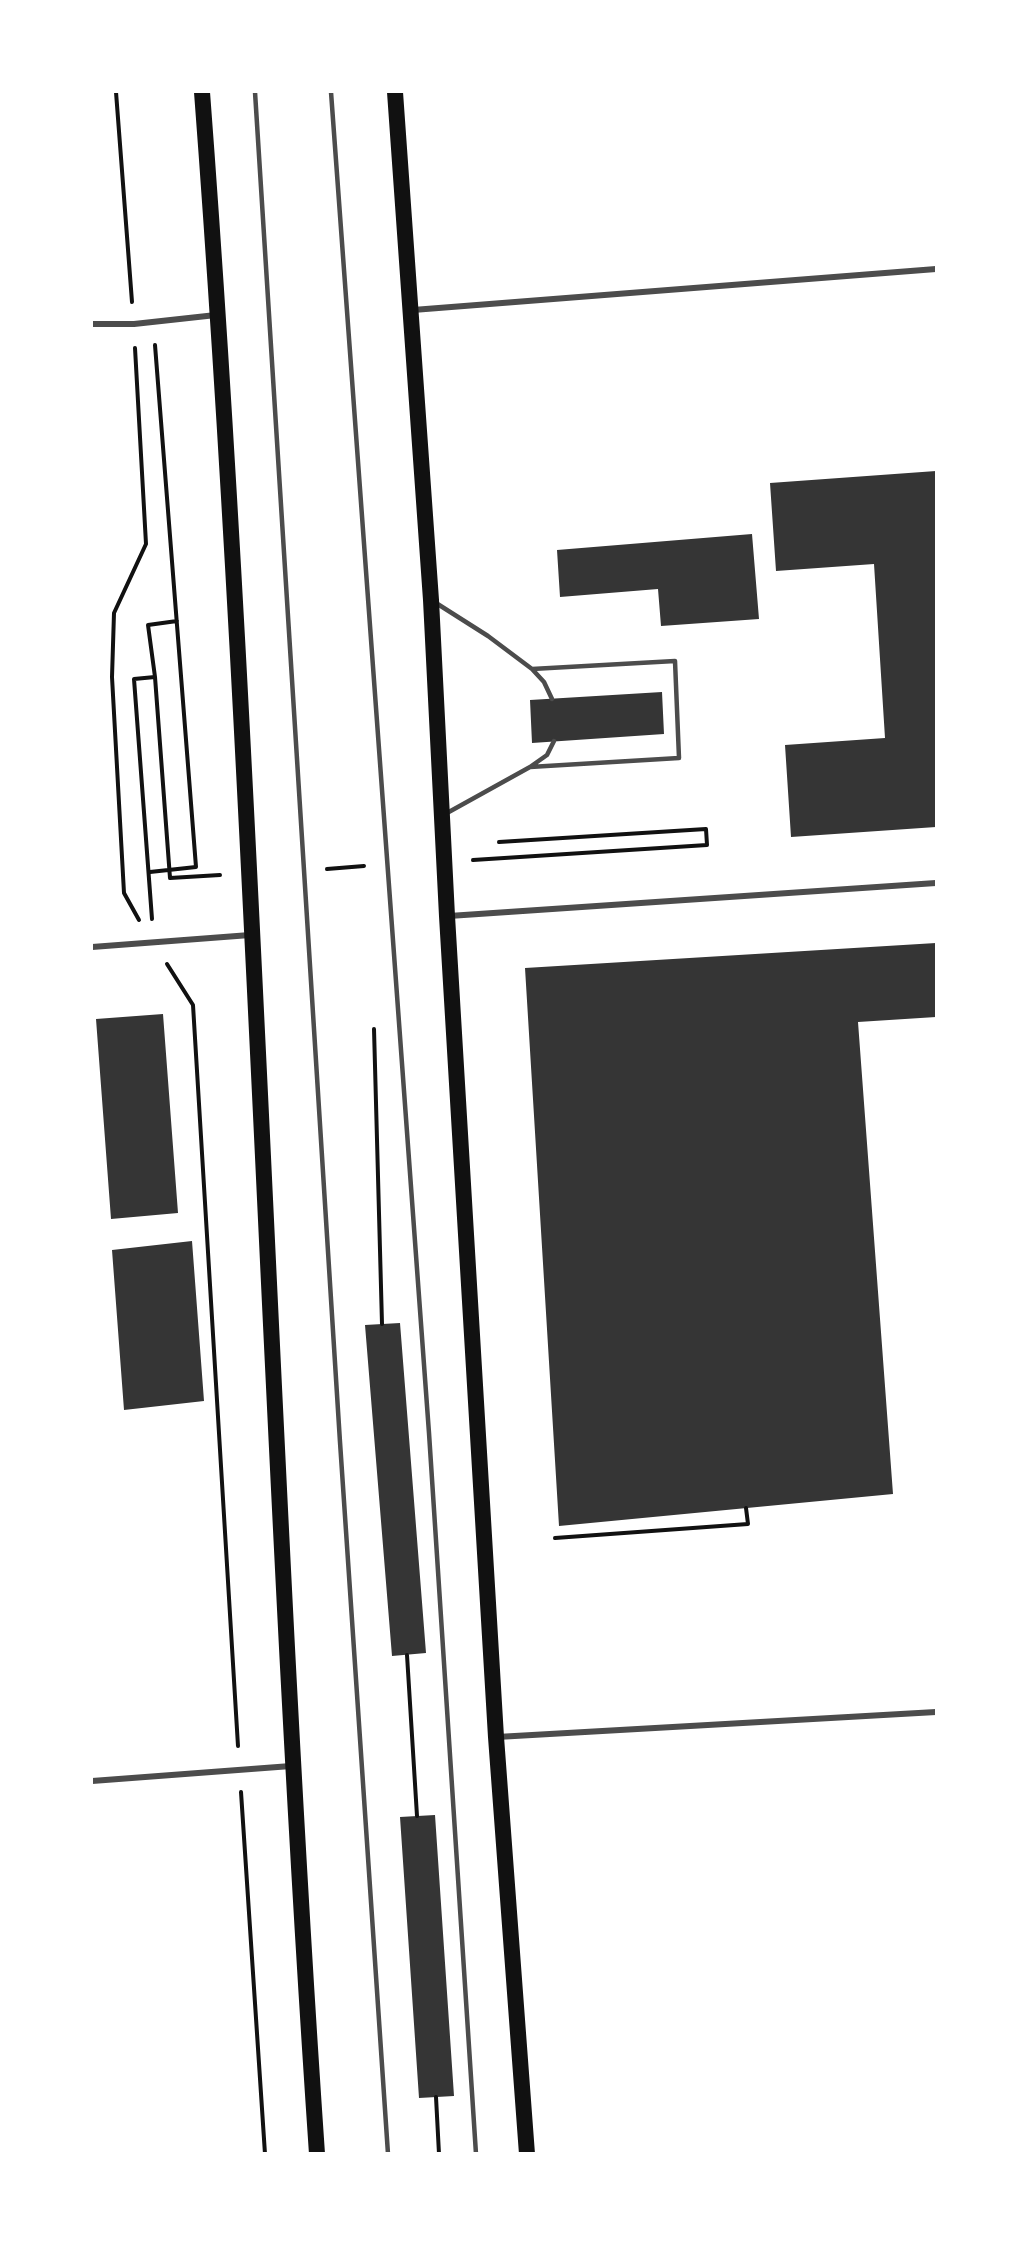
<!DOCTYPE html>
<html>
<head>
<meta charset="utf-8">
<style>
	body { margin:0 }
	#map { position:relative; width:1028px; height:2245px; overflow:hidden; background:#fff; font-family:"DM Sans",sans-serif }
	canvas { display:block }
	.frame { position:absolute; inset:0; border:93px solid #fff; pointer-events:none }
</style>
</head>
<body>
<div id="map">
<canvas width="1028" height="2245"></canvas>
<div class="frame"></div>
</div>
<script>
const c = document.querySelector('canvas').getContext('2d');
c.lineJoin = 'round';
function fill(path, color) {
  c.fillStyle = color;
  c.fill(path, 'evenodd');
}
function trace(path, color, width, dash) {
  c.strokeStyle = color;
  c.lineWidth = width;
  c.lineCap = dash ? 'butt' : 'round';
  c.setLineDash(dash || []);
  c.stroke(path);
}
const building = new Path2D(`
	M936 471V827L791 837 785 745 885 738 874 564 776 571 770 483Z
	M752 534 759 619 661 626 658 589 560 597 557 550Z
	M662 692 664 734 532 743 530 700Z
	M936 943V1017L858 1022 893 1494 559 1526 525 968Z
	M163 1014 178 1213 111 1219 96 1019Z
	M192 1241 204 1401 124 1410 112 1250Z
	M400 1323 426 1653 392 1656 365 1325Z
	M435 1815 454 2096 419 2098 400 1817Z`);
const path = new Path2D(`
	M116 92 132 302
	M135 348 146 544 114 613 112 677 124 893 139 920
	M155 677 148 625 177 621
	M473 860 707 845 706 829 499 842
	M327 869 364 866
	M150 872 196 867 155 345
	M152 919 134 679 155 677 170 878 220 875
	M167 964 193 1005 238 1746
	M374 1029 382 1324
	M555 1538 748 1524 746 1508
	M407 1655 417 1816
	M241 1792 265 2154
	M436 2097 439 2154`);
const service = new Path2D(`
	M255 92 340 1442 388 2154
	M331 92 429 1433 476 2154
	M436 603 488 636 532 669 675 661 679 758 530 767 447 813
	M532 669 544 682 552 699
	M530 767 547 755 554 741`);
const minor = new Path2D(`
	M413 310 936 269
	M92 324H134L216 315
	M449 916 936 883
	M92 947 250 935
	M497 1737 936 1712
	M92 1781 291 1766`);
const trunk = new Path2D(`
	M202 92C254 778 270 1467 317 2154
	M395 92 431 600 447 916 496 1737 527 2154`);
fill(building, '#353535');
trace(path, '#111', 4);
trace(service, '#4c4c4c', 4.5);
trace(minor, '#4c4c4c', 6);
trace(trunk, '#111', 16);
</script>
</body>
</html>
